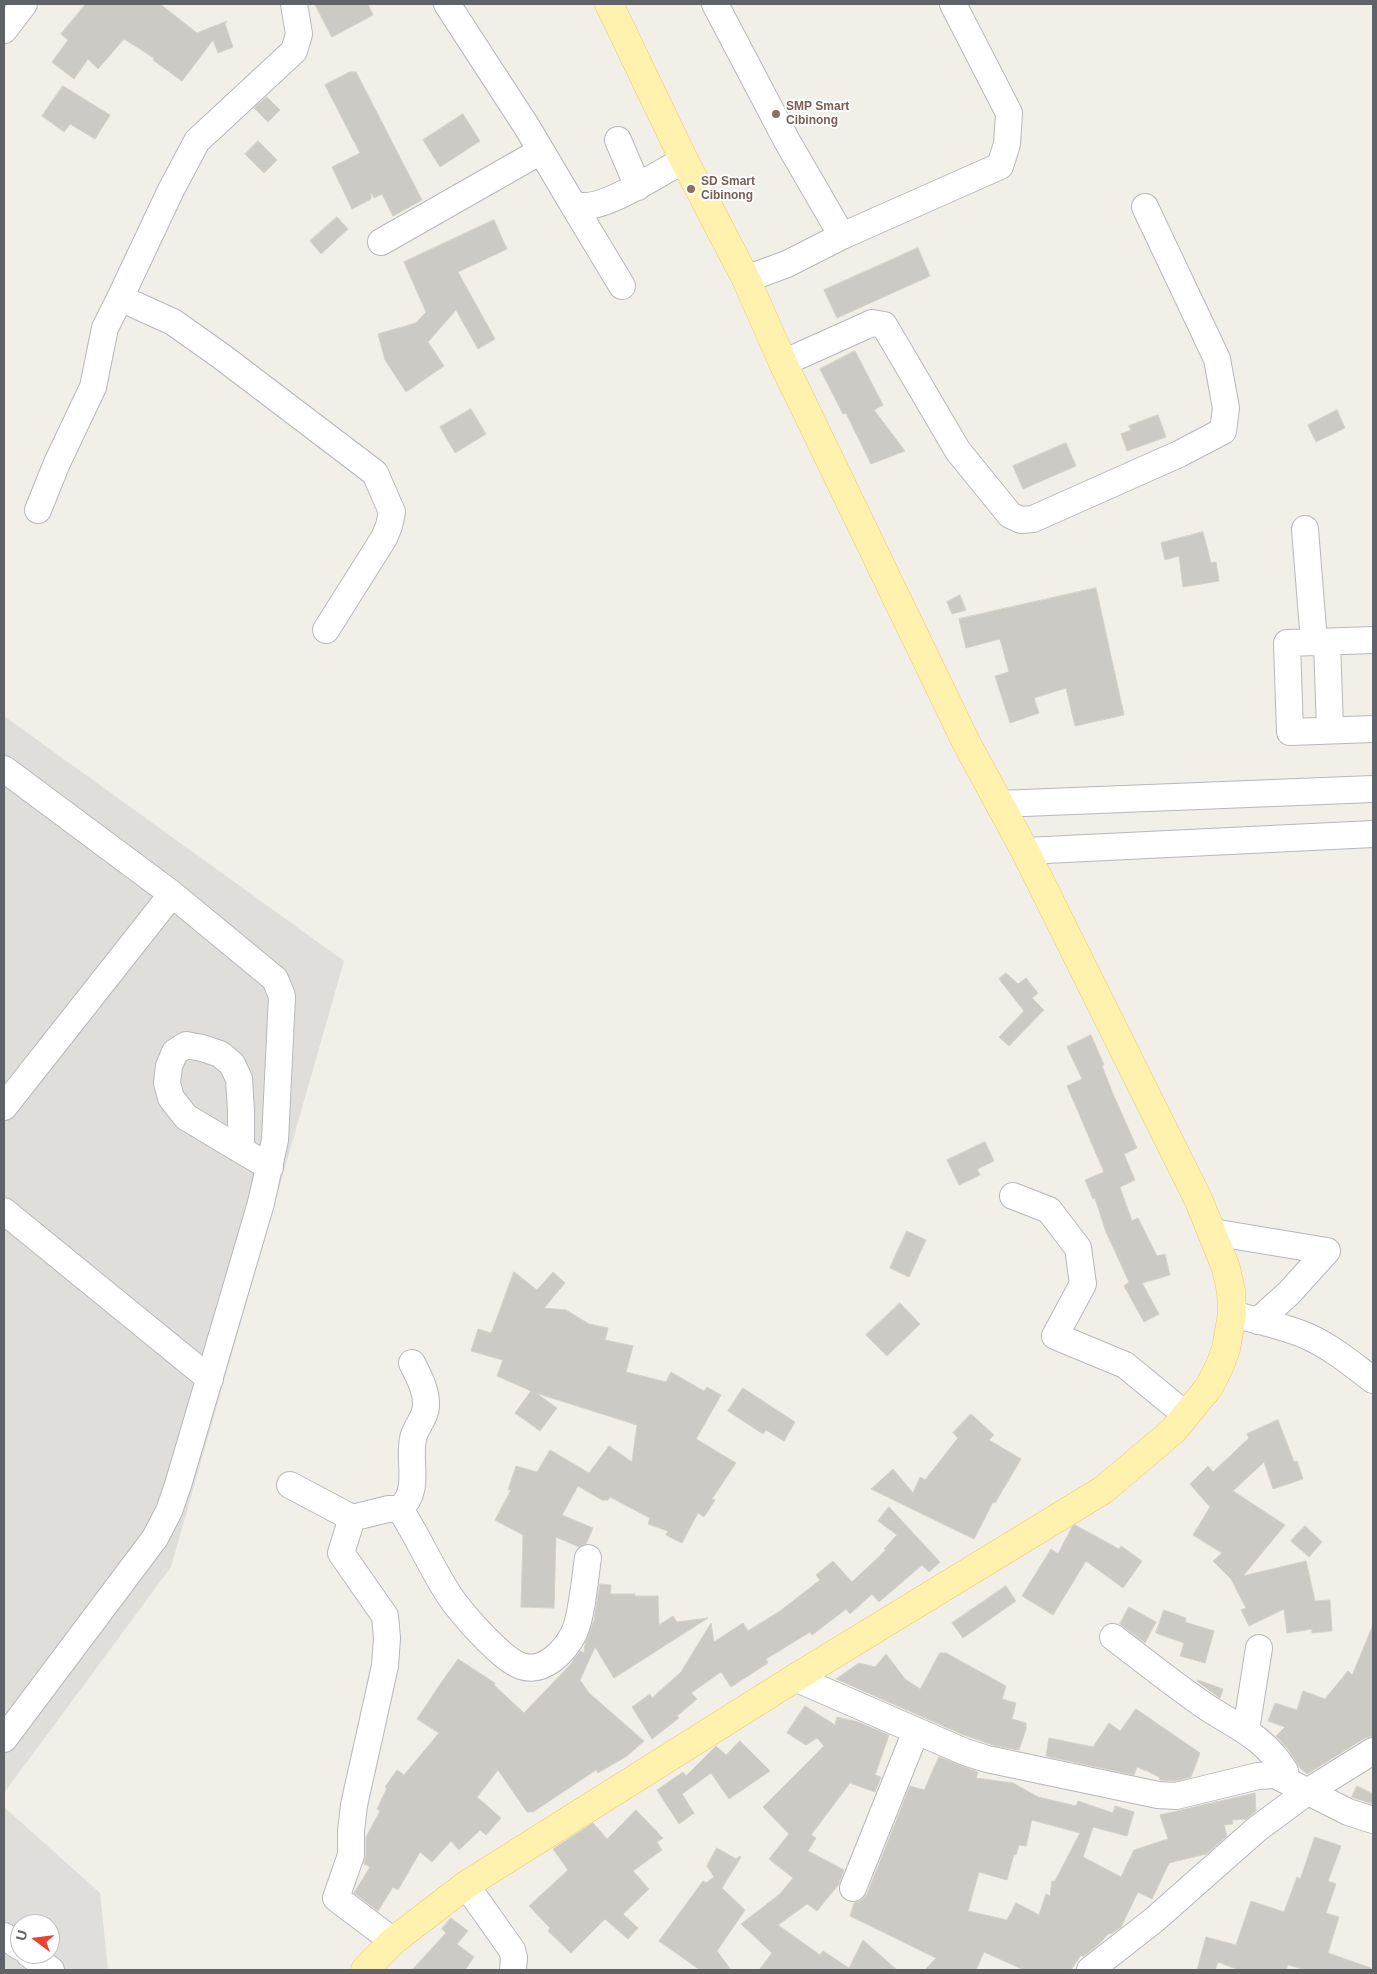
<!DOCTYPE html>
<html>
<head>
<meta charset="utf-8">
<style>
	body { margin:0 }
	#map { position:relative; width:1377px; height:1974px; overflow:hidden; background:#f1efe8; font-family:Helvetica,sans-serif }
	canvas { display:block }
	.frame { position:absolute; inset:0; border:5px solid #5f6368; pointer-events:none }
	.north { position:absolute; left:10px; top:1914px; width:50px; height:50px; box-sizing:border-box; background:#fff; border:1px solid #bfc1c3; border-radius:50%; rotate:285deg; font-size:14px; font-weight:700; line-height:20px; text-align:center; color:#5f6368 }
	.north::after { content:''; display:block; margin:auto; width:18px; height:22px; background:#ea4335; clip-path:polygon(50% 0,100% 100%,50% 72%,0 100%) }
</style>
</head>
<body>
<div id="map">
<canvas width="1377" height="1974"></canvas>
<div class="frame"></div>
<div class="north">U</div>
</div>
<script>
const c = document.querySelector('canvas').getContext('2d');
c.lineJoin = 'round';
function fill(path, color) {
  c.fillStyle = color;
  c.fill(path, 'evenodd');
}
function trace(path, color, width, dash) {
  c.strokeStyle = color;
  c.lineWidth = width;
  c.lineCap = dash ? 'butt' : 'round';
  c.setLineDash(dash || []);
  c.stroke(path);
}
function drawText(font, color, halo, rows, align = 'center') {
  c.font = font + ' Helvetica,sans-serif';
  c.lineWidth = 4;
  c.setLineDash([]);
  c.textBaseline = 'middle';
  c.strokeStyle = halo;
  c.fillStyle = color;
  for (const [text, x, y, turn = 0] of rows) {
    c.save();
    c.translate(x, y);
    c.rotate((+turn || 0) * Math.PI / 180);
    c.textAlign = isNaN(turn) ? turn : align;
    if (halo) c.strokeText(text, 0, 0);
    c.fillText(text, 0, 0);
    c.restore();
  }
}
const industrial = new Path2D(`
	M4 716 344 961 171 1567 4 1793Z
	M4 1807 100 1893 108 1970H4ZM20 1924H50V1954H20Z`);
const building = new Path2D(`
	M86 4H160L197 33 227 21 225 24 233 47 218 53 213 40 182 81 153 60 154 58 124 39 98 69 88 59 74 79 52 62 68 40 61 34Z
	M315 4H368L373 15 332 37Z
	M350 72H356L422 200 393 216 382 194 374 198 371 191V199L352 209 332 167 360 153 325 85Z
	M63 86 110 115 95 139 70 124 64 132 42 116Z
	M267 97 280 110 268 122 254 108Z
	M463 114 480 141 440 167 423 140Z
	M258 141 277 160 264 173 245 154Z
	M337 217 348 229 321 254 310 241Z
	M494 220 507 249 458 272 495 339 478 349 456 310 428 342 444 366 406 392 385 360 378 334 416 323 426 312 404 262Z
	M918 248 930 276 837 318 824 290Z
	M855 351 883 405 874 410 905 451 871 464 846 413 843 414 820 369Z
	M471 409 486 434 455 453 440 427Z
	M1337 410 1345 428 1316 442 1308 425Z
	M1158 415 1166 437 1127 451 1121 434 1131 430 1129 426Z
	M1066 443 1076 466 1023 489 1013 466Z
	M1203 532 1211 563 1216 562 1219 581 1183 587 1179 556 1165 560 1161 543Z
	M1096 588 1124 715 1075 726 1066 688 1034 698 1039 713 1010 723 995 676 1009 672 1000 639 966 648 959 619Z
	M960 595 966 610 952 614 947 602Z
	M1006 973 1018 984 1026 978 1038 993 1032 998 1044 1010 1009 1046 999 1037 1024 1011 999 979Z
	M1091 1035 1104 1065 1102 1066 1113 1094 1137 1148 1124 1154 1135 1180 1120 1187 1132 1221 1138 1218 1157 1256 1165 1254 1170 1275 1142 1283 1159 1314 1144 1322 1124 1286 1129 1282 1106 1232 1095 1198 1093 1199 1085 1180 1104 1172 1067 1086 1082 1079 1067 1047Z
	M985 1142 994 1161 977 1169 980 1175 959 1185 947 1160Z
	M907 1231 926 1240 909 1277 890 1268Z
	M514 1272 537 1290 553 1272 565 1283 544 1308 566 1310 589 1324 608 1328 605 1340 633 1346 626 1372 666 1382 671 1372 704 1391 707 1387 721 1395 696 1439 736 1463 712 1499 715 1500 704 1517 698 1513 682 1543 666 1535 668 1531 648 1524 650 1518 610 1497 608 1500H602L578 1486 562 1515 593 1528 586 1544 579 1547 556 1537 554 1608 521 1607 523 1535 495 1520 511 1490H508L516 1466 537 1472 550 1450 589 1473 609 1446 632 1462 637 1425 536 1393 557 1408 540 1431 515 1413 531 1391 497 1376 503 1360 471 1351 478 1329 491 1333Z
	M900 1303 920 1324 887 1356 866 1335Z
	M743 1388 795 1422 784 1441 766 1430 763 1434 728 1411Z
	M971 1414 994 1435 989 1440 1021 1459 995 1503 993 1502 974 1539 871 1489 893 1469 913 1493 920 1477 925 1480 958 1438 953 1433Z
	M1278 1420 1294 1462 1297 1461 1303 1479 1273 1489 1264 1462 1233 1491 1285 1525 1243 1576 1306 1561 1315 1601 1330 1600 1332 1631 1312 1633V1629L1287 1633 1284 1609 1249 1626 1241 1610 1246 1608 1231 1579 1213 1561 1222 1553 1193 1535 1210 1507 1190 1484 1208 1466 1213 1472 1249 1438 1247 1434Z
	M889 1507 940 1562 929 1572 922 1565 879 1602 872 1594 850 1614 846 1609 812 1635 810 1632 766 1659 768 1663 731 1687 721 1672 691 1693 697 1699 677 1716 679 1718 652 1739 632 1707 650 1694 652 1698 681 1672 711 1623 714 1642 743 1623 748 1631 780 1611 820 1580 816 1575 833 1561 852 1582 886 1550 884 1549 897 1535 878 1521Z
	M1075 1525 1119 1549 1121 1546 1142 1561 1123 1588 1086 1561 1053 1615 1022 1596 1051 1549 1058 1554 1072 1527Z
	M1305 1526 1322 1542 1309 1557 1291 1541Z
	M600 1584 611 1585 610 1594H635V1596H658L659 1625 673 1616 677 1622 708 1618 614 1678 595 1647 580 1680 589 1693 644 1741 627 1756 598 1773 596 1770 533 1812H527L498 1770 477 1797 501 1818 486 1835 480 1830 459 1850 451 1841 432 1862 420 1852 398 1890 393 1887 378 1911 354 1893 370 1867 364 1864 366 1855V1837L380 1811 377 1809 387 1788 385 1787 397 1770 404 1775 439 1733 417 1719 443 1680 458 1659 495 1683 494 1685 524 1713 570 1665 580 1651 584 1653 585 1644 594 1620Z
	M1006 1586 1016 1601 963 1638 952 1623Z
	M1129 1607 1156 1622 1145 1643 1120 1624Z
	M1164 1610 1186 1618 1185 1622 1214 1631 1205 1663 1180 1656 1184 1643 1156 1633Z
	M1373 1625V1736L1365 1738 1307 1774 1300 1768 1289 1750 1276 1736 1285 1727 1268 1721 1275 1703 1297 1710 1303 1691 1325 1699 1348 1671 1352 1675Z
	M940 1653H946L1006 1686 1002 1699 1016 1703 1012 1719 1026 1723V1729L1019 1750 996 1746 964 1735 836 1679 859 1663 875 1667 886 1654 905 1679 920 1689Z
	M1198 1680 1223 1689 1220 1698 1198 1682Z
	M805 1706 835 1725 837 1717 858 1722 889 1735 875 1775 881 1777 875 1792 850 1783 811 1835 816 1838 808 1851 844 1870 839 1884 817 1911 807 1904 778 1925 820 1955 823 1951 849 1968 863 1940 897 1970H759L772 1953 741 1924 780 1894 793 1878 769 1859 789 1834 763 1807 824 1746 817 1738 806 1745 787 1733Z
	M1136 1709 1200 1753 1191 1777 1175 1781 1160 1780 1159 1777 1147 1771 1146 1769V1771L1137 1767 1134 1775 1046 1756 1049 1738 1093 1747 1109 1723 1120 1731Z
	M740 1741 770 1771 729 1799 711 1773 682 1794 694 1813 679 1824 657 1790 683 1772 686 1776 716 1746 726 1755Z
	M939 1757 978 1772 976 1778 1013 1783 1038 1797 1076 1806 1078 1801 1113 1813 1115 1806 1134 1812 1127 1836 1093 1827 1083 1857 1121 1877 1134 1850 1168 1839 1160 1815 1255 1793 1256 1811 1246 1819 1232 1820 1233 1824 1224 1825 1227 1836 1206 1854 1169 1863 1152 1899 1138 1892 1121 1927 1111 1934 1109 1933 1099 1944 1083 1957 1081 1955 1071 1970H1024L984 1952 976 1970H925L936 1958 850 1916 854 1903 862 1900 867 1894 910 1786 924 1790ZM1032 1820 1080 1833 1055 1881H1052L1050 1896 1046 1894 1039 1915 1016 1903 1007 1920 968 1911 979 1872 1007 1880 1014 1854 1016 1855 1019 1845 1026 1846Z
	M1357 1786 1373 1794V1804L1352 1797Z
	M636 1810 663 1838 657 1842 662 1850 633 1871 649 1889 623 1914 638 1928 628 1939 605 1919 571 1953 548 1931 550 1928 529 1906 568 1870 553 1849 593 1823 607 1839Z
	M1315 1837 1341 1846 1328 1881 1336 1884 1326 1913 1339 1917 1328 1953 1371 1968V1970H1306L1288 1965 1286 1970H1239L1218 1962 1215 1970H1197L1206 1937 1236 1945 1251 1901 1284 1912 1297 1877 1300 1879Z
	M717 1848 736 1859 740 1856 741 1857 722 1888 745 1910 717 1951 731 1970H700L659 1941 703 1881 706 1883 714 1877 707 1866Z
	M451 1918 468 1931 457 1944 474 1957 465 1970H412L446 1933 442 1929Z`);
const minor = new Path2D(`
	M294 4 299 34 294 51 197 141 171 190 120 298 173 322 221 356 375 473 392 512 389 526 384 538 326 630
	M447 4 527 127 572 203C575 204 580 206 583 206 607 208 661 172 684 160
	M715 4 787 141 842 236
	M4 30 24 4
	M618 140 638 187
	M572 203 622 286
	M381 242 541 151
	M746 279 787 264 842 236 1000 166 1007 144 1009 113 953 4
	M783 363 872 323 884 325 958 451 1010 515 1021 520 1033 519 1179 454 1223 431 1226 408 1217 359 1145 207
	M38 510 57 463 93 387 105 328 120 298
	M1305 529 1314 642
	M1373 640 1287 643 1290 732 1373 729
	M1327 642 1330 730
	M4 769 172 894 275 979 282 996 275 1140 261 1203 178 1485 169 1511 155 1538 4 1739
	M999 804 1373 789
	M1025 851 1373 834
	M4 1107 172 894
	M241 1150V1110L239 1079 232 1064 220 1054 202 1048 186 1045 175 1052 169 1066 167 1083 171 1098 186 1117 241 1150 270 1167
	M1013 1196 1049 1210 1078 1248 1083 1284 1055 1336 1125 1365 1186 1415
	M4 1211 210 1379
	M1212 1232 1327 1251
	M1232 1314C1258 1321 1285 1326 1309 1337 1333 1348 1353 1365 1373 1380
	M1258 1321 1289 1293 1327 1251
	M290 1485 352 1518 341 1553 385 1616 387 1638 385 1666 354 1805 351 1831V1855L336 1898 393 1941
	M400 1509C421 1490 408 1463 413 1439 415 1427 425 1419 426 1407 427 1391 419 1377 412 1363
	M352 1518 388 1509H400C418 1537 431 1567 449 1595 461 1613 501 1659 521 1666 544 1674 565 1651 574 1633 582 1616 585 1577 588 1558
	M1113 1637C1143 1660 1172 1683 1202 1704 1234 1726 1263 1735 1285 1771L1283 1778
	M795 1678 965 1752 987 1759 1158 1795 1176 1796 1258 1776 1275 1775 1348 1812 1373 1820
	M1246 1730 1259 1648
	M466 1885 512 1950 514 1958 513 1970
	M853 1888 916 1731
	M4 1936 20 1947
	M29 1954 51 1970
	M1090 1970 1154 1920 1257 1829 1307 1792 1373 1751`);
const major = new Path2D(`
	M365 1970 393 1941 466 1885 795 1678 1103 1490 1173 1431 1209 1387 1220 1365 1226 1349 1232 1314 1231 1291 1226 1268 1199 1201 1025 851 967 744 783 363 746 279 684 160 609 4`);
const markers = [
	[776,114,5,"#8d6e63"],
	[691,189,5,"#8d6e63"]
];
const educationNames = [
	["SMP Smart",786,107],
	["Cibinong",786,121],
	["SD Smart",701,182],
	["Cibinong",701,196]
];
fill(industrial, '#e0deda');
fill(building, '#cccac5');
trace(building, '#d6d1c6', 1);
trace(minor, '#b5b8bc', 28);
trace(major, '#f2c960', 29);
trace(minor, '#fff', 26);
trace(major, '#fff2af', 28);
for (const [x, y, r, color] of markers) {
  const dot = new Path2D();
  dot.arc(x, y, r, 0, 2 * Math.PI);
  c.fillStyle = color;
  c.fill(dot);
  trace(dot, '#fff', 2);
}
drawText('bold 12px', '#785e54', '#fff', educationNames, 'left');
</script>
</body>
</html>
